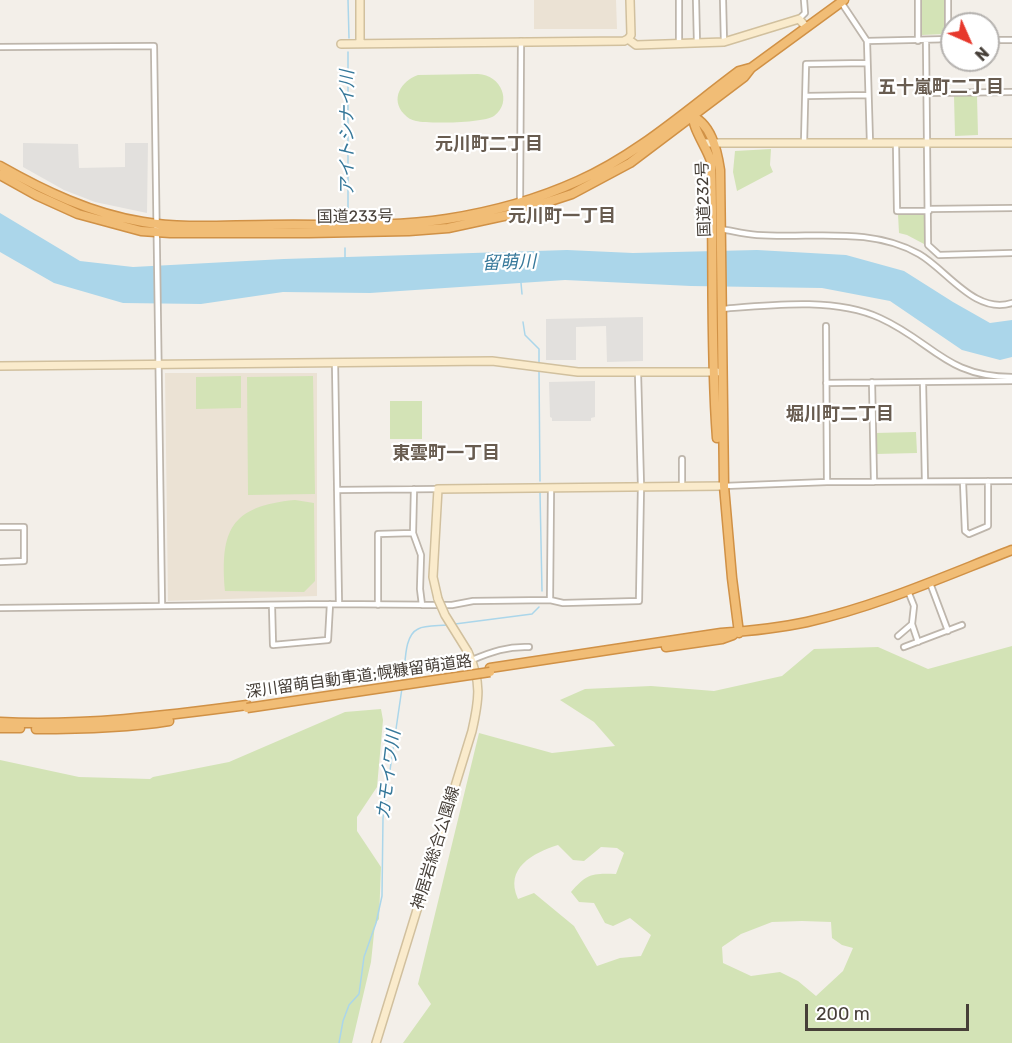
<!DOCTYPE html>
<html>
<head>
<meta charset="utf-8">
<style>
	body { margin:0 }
	#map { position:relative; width:1012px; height:1043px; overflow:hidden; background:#f3efe9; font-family:Rubik,sans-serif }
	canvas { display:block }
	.north { position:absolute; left:940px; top:12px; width:60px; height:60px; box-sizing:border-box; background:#fff; border:2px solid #b5b2af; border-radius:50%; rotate:135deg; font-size:16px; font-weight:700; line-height:24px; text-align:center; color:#463f38 }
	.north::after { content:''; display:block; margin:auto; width:21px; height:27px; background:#e7382c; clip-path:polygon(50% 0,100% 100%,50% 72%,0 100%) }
	.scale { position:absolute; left:805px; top:1004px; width:164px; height:27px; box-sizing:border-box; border:3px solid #463f38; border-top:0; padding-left:8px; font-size:18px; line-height:21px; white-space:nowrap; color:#463f38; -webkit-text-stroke:4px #fff; paint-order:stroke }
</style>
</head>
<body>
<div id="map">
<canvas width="1012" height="1043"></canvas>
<div class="north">N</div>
<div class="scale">200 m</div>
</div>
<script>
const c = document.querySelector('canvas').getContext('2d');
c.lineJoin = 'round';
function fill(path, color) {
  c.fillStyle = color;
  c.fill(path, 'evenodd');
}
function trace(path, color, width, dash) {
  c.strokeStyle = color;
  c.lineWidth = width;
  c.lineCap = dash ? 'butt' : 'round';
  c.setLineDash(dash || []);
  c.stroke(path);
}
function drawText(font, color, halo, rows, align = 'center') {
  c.font = font + ' Rubik,"Noto Sans JP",sans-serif';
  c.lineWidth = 4.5;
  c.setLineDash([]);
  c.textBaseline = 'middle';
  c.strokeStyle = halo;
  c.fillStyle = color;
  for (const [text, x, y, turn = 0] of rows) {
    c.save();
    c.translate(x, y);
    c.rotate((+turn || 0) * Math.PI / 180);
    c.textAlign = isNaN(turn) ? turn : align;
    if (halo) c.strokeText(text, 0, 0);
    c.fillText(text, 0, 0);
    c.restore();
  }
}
const education = new Path2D(`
	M534 0H616L617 29H534Z
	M165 373H317V596L168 601Z`);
const green = new Path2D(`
	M922 0H945V34L922 35Z
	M478 74C501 75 513 102 494 116 485 123 428 124 416 121 411 120 408 118 404 114 390 99 401 81 418 75Z
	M954 96H977L978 135 955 136Z
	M771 149 770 165 773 172 737 191 733 172 735 151Z
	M898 214H925L924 244 907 235 899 233Z
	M241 376V408L196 409V377Z
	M313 376 315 494 248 495 247 377Z
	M390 401H422V439H390Z
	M916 432 917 453 876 454 875 433Z
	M295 500 314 503 315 581 304 592 225 591C220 531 230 506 295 500Z
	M1012 646V1043H403L431 1004 418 984 479 733 552 753 615 746 594 722 560 700 585 689 651 686 714 691 782 676 814 649 878 647 928 669ZM558 845 573 860 584 861 601 847 617 848 624 853 616 874C591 873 587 874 571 892L579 902 594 903 605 923 613 926 630 918 651 935 641 956 620 958 597 966 574 926 534 893 518 899C504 868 533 853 558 845ZM802 921 831 922 832 938 842 945 853 948 843 971 816 996 798 981 780 972 751 976 723 963 722 947 741 934 772 922Z
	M381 709 383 720 377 787 357 817V831L381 867 379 919 375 924 371 962 352 1043H0V760L79 777 150 779 153 777 229 762 345 712Z`);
const parking = new Path2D(`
	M23 143 78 144 79 168 125 167V143H148L147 213 95 202 64 190 23 167Z
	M643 317V361L607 362 606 326 576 327V360H546V319Z
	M595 381V417L591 418V421H552V418L550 417 549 382Z`);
const water = new Path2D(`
	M0 213 80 261 133 267 284 259 567 250 633 253 757 250 846 255 904 271 953 302 990 323 1012 320V357L1000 360 962 350 890 301 822 288 691 286 565 280 370 293 283 292 201 304 123 303 54 283 0 252Z`);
const stream = new Path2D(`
	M348 0 349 38
	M348 214V52
	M345 259V248
	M521 283 522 294
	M523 322 525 335 539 349V363
	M539 371 540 481
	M540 493 542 591
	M455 624 532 614 539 607
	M403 680C406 666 403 636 418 629 425 625 438 626 447 625
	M339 1043 343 1021 349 1005 359 994 364 957 376 923 382 896 383 818 402 688`);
const street = new Path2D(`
	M679 0V44
	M696 0 697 43
	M723 0 724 42
	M918 0V41
	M948 0V39
	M841 2 867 41 870 143
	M799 19 805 13 804 0
	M988 40H1012
	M867 41 952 39
	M926 41 928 245 939 255 1012 253
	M0 47 154 46 162 606
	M926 93 1012 92
	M806 96 868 95
	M804 143 806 64 867 63
	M896 144 897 211H929
	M520 202 521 41
	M929 209 1012 208
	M721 229C733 231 745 234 757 235 811 239 870 226 919 254 947 270 975 315 1012 303
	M721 309C770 305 835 297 880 318 933 342 946 377 1012 377
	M826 326 827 482
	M335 363 339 604
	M872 382 874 482
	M923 382 925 481
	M826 383 1012 381
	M682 459V486
	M963 482 965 531 969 534 988 526V481
	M724 486 827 482 1012 481
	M414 489 413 533 421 555 420 589 422 605
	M337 490 438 489
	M0 527H24V561L0 562
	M930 583 948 631
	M908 591 914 606 912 624 918 642
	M550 600 551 488
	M378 605V534L413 533
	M272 606 273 645 328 640 330 604
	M0 608 330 604 452 605 473 601 550 600 563 603 639 601 641 486 638 373
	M898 636 912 624
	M904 647 962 625
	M472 660C491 652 508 646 529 647`);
const secondary = new Path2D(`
	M360 0V43
	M628 39 636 45 724 42 799 19 806 27
	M628 39 631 35 630 0
	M341 44 624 41 628 39
	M705 143H1012
	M0 366 492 361 578 372H717
	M438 599 433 577 438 489 724 486
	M376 1043 472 731C479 700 482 682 468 652`);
const highway = new Path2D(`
	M693 114C692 128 706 146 711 161 714 253 710 346 717 438
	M689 115C711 122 717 150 720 170L724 486 732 578 739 633
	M0 166C44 191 92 214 143 222 184 229 228 225 270 225 329 224 389 228 447 219 492 212 536 200 578 181 637 155 688 109 739 71L750 68
	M0 175 36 195 78 214 141 231 170 233H309L409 231 448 228 508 215 572 194 630 163 744 77 751 68 844 0
	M666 647 722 639 733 635
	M490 668 721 633C750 631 779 628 807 622 878 606 945 576 1012 550
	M0 722C83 726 165 716 247 705
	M0 728H20
	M36 729C80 729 125 728 169 721`);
const secondaryBridge = new Path2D(`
	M438 599 445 615 468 652`);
const highwayBridge = new Path2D(`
	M247 708 490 672`);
const streetNames = [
	["国道232号",704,199,-92],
	["国道233号",355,217,-1],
	["深川留萌自動車道;幌糠留萌道路",359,677,-8],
	["神居岩総合公園線",436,848,-73]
];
const neighbourhoodNames = [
	["五十嵐町二丁目",941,88],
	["元川町二丁目",489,145],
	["元川町一丁目",562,217],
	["堀川町二丁目",840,415],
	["東雲町一丁目",446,454]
];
const waterNames = [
	["アイトシナイ川",348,133,-90],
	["留萌川",509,263,-2],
	["カモイワ川",389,775,-83]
];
fill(education, '#ebe2d4');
fill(green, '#d3e3b6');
fill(parking, '#e2e0dd');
fill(water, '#abd6ea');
trace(stream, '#abd6ea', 1.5);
trace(street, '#beb6ac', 8);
trace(secondary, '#d1c09e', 10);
trace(highway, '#d09146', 11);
trace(street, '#fff', 4.5);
trace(secondary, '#faebcc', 7);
trace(highway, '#f1bd76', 8);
trace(secondaryBridge, '#d1c09e', 10, []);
trace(highwayBridge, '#d09146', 11, []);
trace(secondaryBridge, '#faebcc', 7);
trace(highwayBridge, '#f1bd76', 8);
drawText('16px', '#463f38', '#fff', streetNames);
drawText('bold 18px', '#685c50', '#fff', neighbourhoodNames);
drawText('italic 18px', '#36789a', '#fff', waterNames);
</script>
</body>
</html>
